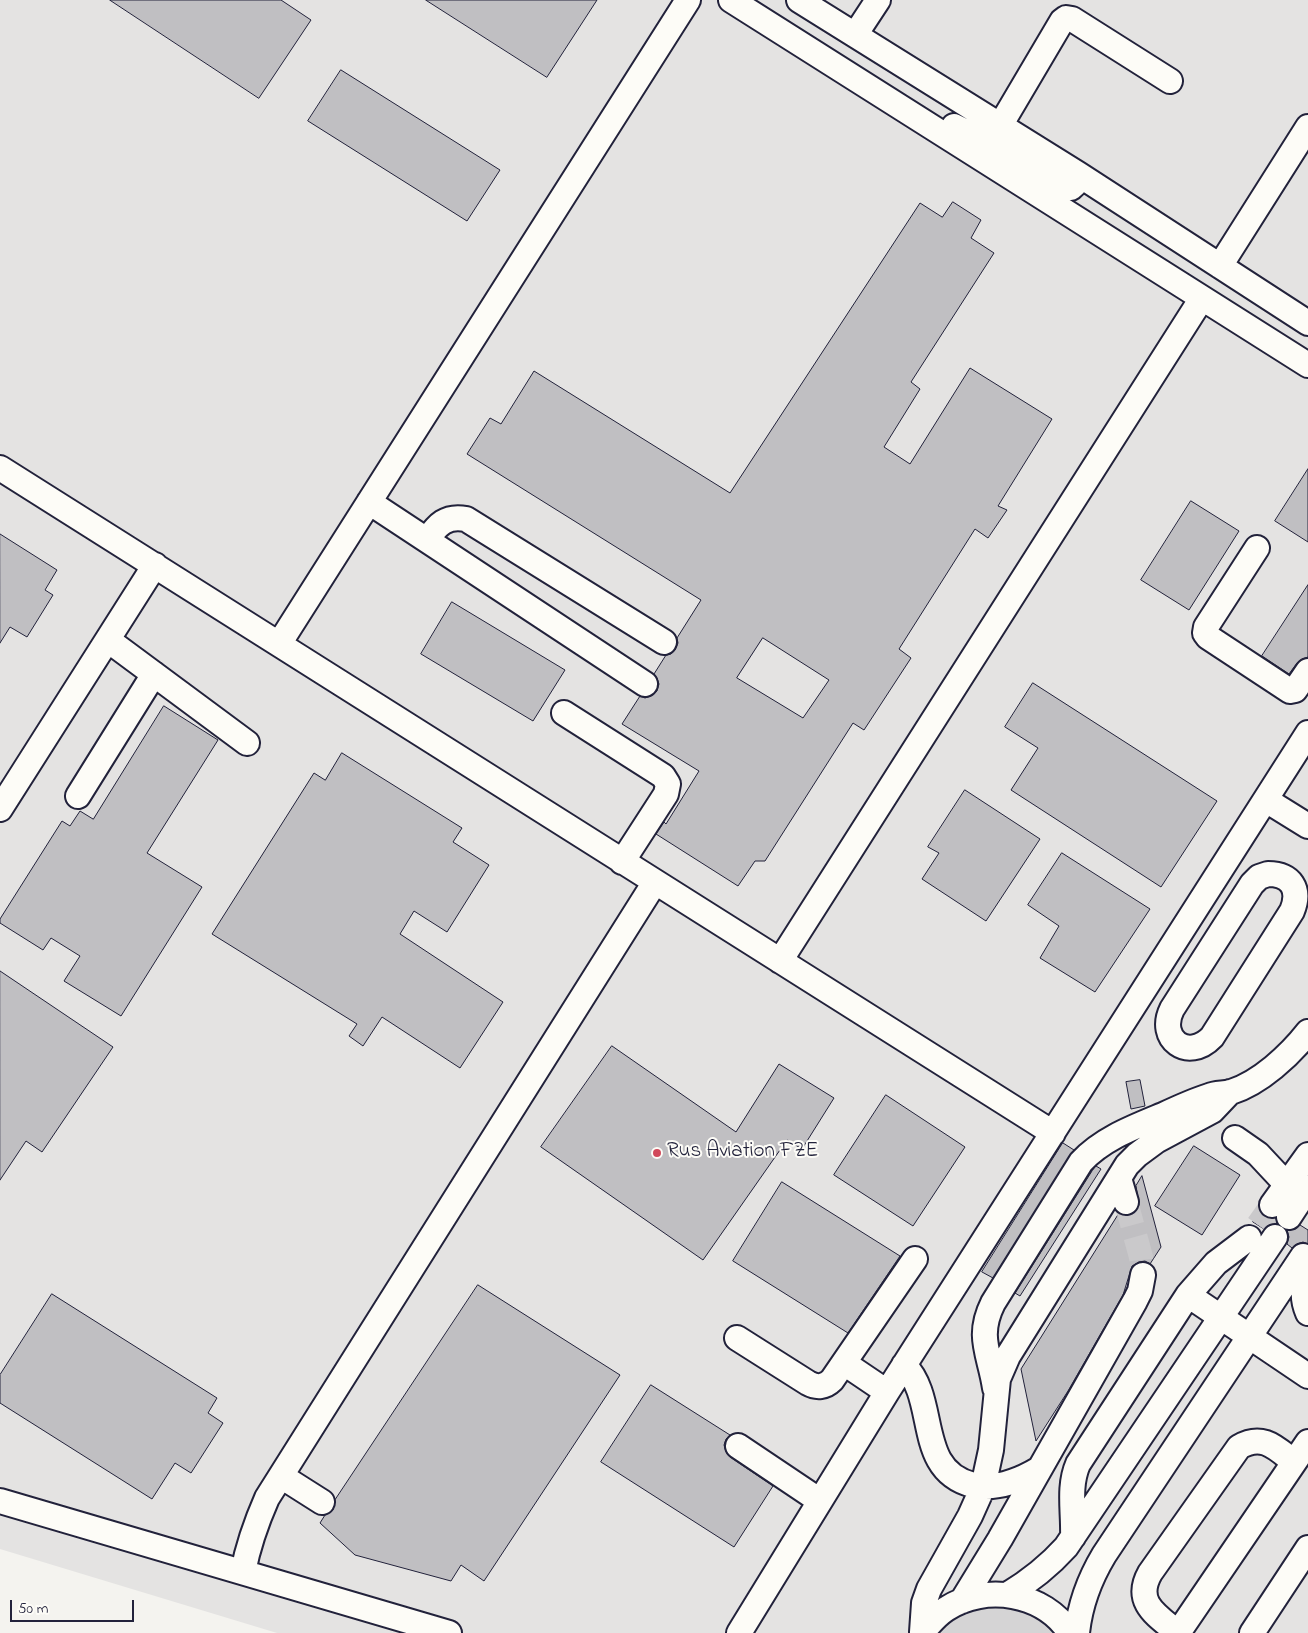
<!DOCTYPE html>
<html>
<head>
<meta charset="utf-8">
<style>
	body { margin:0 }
	#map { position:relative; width:1308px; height:1633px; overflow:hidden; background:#f4f3ef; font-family:"Indie Flower",sans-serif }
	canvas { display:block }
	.scale { position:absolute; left:10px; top:1600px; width:124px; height:22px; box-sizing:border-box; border:2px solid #22223b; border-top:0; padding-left:6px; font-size:15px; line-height:18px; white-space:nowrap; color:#22223b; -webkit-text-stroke:4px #fdfcf7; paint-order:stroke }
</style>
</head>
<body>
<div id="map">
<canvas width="1308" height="1633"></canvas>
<div class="scale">50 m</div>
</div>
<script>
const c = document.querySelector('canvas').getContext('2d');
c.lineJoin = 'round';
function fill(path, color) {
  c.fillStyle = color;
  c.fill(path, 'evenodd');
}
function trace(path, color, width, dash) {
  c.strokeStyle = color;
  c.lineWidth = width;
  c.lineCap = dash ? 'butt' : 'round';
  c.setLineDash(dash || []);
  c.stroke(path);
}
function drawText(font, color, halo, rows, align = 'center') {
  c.font = font + ' "Indie Flower",sans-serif';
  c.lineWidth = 4;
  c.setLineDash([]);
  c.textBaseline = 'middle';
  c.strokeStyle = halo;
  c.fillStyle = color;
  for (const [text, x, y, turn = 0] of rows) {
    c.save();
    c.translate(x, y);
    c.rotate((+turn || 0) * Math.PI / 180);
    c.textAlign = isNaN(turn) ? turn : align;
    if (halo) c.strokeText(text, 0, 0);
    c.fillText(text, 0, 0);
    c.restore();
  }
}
const built = new Path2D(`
	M0 0H1308V1633H277L0 1549Z`);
const green = new Path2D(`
	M968 1599 1028 1604 1057 1633H923Z`);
const building = new Path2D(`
	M110 0H281L311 20 259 98Z
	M426 0H597L547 77Z
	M341 70 500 170 467 221 308 121Z
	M953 202 981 220 971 238 994 253 911 382 920 389 884 447 910 464 970 368 1052 419 998 506 1007 510 988 538 975 529 899 649 911 658 864 730 853 723 765 861H755L738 886 656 834 664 822 666 824 699 771 622 724 640 696 645 698 651 696 657 691 659 684 657 678 654 674 666 655 671 654 675 650 678 643 677 638 701 600 467 454 490 418 501 424 534 371 730 493 920 203 942 217ZM763 638 829 680 803 718 737 678Z
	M1308 469V542L1275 521Z
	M1191 501 1239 531 1189 610 1141 580Z
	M0 534 57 570 45 590 53 595 27 637 10 627 0 643Z
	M1308 585V657L1302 659 1297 663 1289 674 1262 656Z
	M452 602 565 670 533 721 421 654Z
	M1033 683 1217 801 1161 887 1011 790 1038 748 1005 727Z
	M164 706 218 740 147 853 202 887 121 1016 64 981 80 956 51 938 43 950 0 923V919L62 821 70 826 80 811 93 819Z
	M342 753 462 828 453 842 489 865 447 932 414 911 400 934 503 1002 460 1068 382 1017 363 1046 349 1036 357 1024 212 934 314 773 325 780Z
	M965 790 1040 839 986 921 922 879 939 853 928 847Z
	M1062 853 1150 909 1095 992 1040 958 1059 926 1028 905Z
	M0 971 113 1047 42 1152 26 1141 0 1180Z
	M612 1046 736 1132 779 1064 834 1098 802 1149 787 1140 703 1260 541 1147Z
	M1140 1080 1145 1106 1131 1109 1126 1082Z
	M886 1095 965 1147 913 1226 834 1175Z
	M1063 1143 1074 1150 993 1278 982 1272Z
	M1194 1146 1240 1175 1202 1235 1155 1206Z
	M1096 1166 1101 1169 1020 1296 1015 1293 1092 1171Z
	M1142 1176 1161 1247 1150 1264 1145 1261 1139 1262 1132 1266 1123 1295 1068 1391 1036 1441 1021 1369 1119 1213 1123 1215H1129L1136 1211 1139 1205 1136 1186Z
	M782 1182 900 1256 848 1333 733 1261Z
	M1260 1211 1264 1216 1270 1219 1276 1218 1277 1224H1269L1264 1229 1253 1222Z
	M1300 1225 1308 1230V1244L1303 1242 1297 1244 1292 1248 1287 1244 1289 1237 1287 1230 1295 1229Z
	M478 1285 620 1375 484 1581 461 1565 451 1581 355 1555 320 1523 325 1515 333 1510 335 1500Z
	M52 1294 217 1398 208 1413 223 1423 191 1473 175 1463 152 1499 0 1403V1375Z
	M651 1385 730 1435 726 1439 724 1445 726 1452 730 1457 773 1486 734 1547 601 1462Z`);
const minorTunnel = new Path2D(`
	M1126 1202 1141 1257 1143 1275
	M1258 1225 1272 1205`);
const minor = new Path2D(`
	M731 0 1308 365
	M799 0 1078 174 1308 323
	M855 35 878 0
	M954 126 983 140 1060 187 1071 188C1076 184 1078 181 1078 174
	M1000 126 1062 21 1066 18 1072 19 1170 81
	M1220 266 1308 127
	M0 468 1053 1133
	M369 502 645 684
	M427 540C437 525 446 515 466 519L664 642
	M1257 548 1206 627 1205 633 1208 637 1290 691 1295 690 1308 671
	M108 640 247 743
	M279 644 688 0
	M564 713 663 776 668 784 666 794 622 862
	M78 796 154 674
	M1266 800 1308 826
	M0 809 155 565
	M1268 874C1291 874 1301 889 1292 911L1212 1037C1188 1062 1157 1039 1172 1009L1252 884 1259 877Z
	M780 961 1202 298
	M1235 1138 1258 1154 1287 1185
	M1119 1178 1126 1202
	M1272 1205 1308 1155
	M1289 1217 1308 1188
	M1307 1275C1303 1289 1302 1299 1308 1313
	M1188 1295 1308 1376
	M737 1338 808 1383C817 1388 825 1387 832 1380L915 1259
	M844 1363 887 1392
	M904 1365C939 1400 914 1470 973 1485 997 1490 1019 1481 1039 1469
	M995 1388C990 1354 976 1337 993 1303L1081 1162C1102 1139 1134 1127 1163 1115 1178 1108 1193 1101 1209 1096 1216 1093 1224 1094 1231 1092 1260 1083 1290 1055 1308 1032
	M738 1446 820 1501
	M281 1476 322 1502
	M0 1501 449 1633
	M1073 1537C1074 1512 1068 1487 1078 1464L1188 1295 1216 1263 1249 1238
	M243 1572C248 1546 256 1523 267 1498L655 882
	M1007 1595C1030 1581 1048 1567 1066 1547L1275 1237
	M962 1601 1000 1539 1135 1301 1140 1291 1143 1275
	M922 1632 924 1603 929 1589 970 1516 983 1487 991 1450 998 1379 1008 1356 1127 1165 1137 1155 1156 1141 1212 1111 1230 1092
	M739 1633 887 1392 1308 733
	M922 1633C929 1624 937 1615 946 1609 986 1583 1044 1593 1070 1633
	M1077 1633C1080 1604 1089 1580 1104 1555L1303 1256
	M1178 1633C1158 1616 1133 1603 1150 1573L1239 1447C1263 1433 1276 1448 1294 1462
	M1178 1633 1308 1442
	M1252 1633 1308 1548`);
const markers = [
	[657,1153,5,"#d1495b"]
];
const poiNames = [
	["Rus Aviation FZE",667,1153]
];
fill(built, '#e4e3e2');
fill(green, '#d5d4d5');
fill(building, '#c0bfc2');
trace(building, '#22223b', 1);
trace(minorTunnel, '#cac9cb', 24, [24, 12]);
trace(minor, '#22223b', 28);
trace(minor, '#fdfcf7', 24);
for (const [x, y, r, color] of markers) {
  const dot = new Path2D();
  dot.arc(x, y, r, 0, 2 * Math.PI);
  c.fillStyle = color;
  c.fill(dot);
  trace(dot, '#fdfcf7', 2);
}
drawText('21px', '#22223b', '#fdfcf7', poiNames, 'left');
</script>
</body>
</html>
